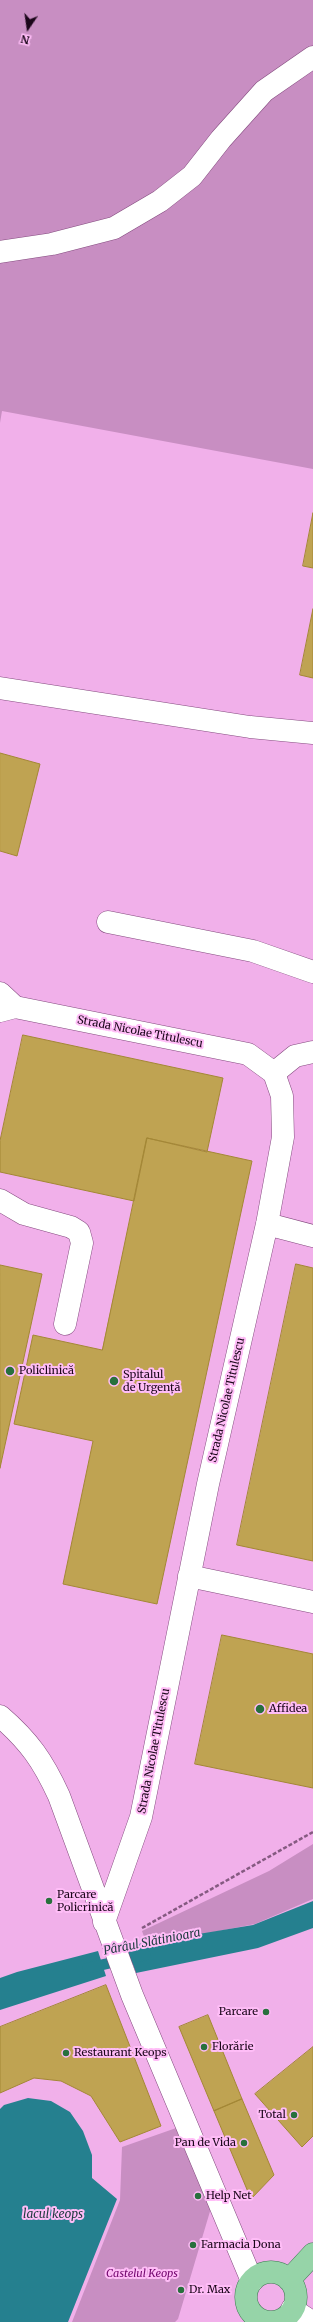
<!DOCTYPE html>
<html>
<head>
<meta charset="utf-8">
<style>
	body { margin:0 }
	#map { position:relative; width:313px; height:2322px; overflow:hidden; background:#f1b0ea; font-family:Merriweather,serif }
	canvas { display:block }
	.north { position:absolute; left:8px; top:8px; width:40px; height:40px; -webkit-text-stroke:3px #ffbdf7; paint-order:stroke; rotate:193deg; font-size:11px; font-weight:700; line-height:16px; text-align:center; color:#1b061a }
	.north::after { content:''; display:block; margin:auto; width:14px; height:18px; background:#1b061a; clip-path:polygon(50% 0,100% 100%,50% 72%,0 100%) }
</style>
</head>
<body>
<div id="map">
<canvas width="313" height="2322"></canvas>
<div class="north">N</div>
</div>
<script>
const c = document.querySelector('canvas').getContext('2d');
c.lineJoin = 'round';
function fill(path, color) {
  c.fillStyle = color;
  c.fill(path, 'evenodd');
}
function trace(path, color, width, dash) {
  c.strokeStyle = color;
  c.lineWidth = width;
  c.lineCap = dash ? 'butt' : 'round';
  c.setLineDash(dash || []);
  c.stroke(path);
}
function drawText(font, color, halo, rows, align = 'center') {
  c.font = font + ' Merriweather,serif';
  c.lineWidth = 4;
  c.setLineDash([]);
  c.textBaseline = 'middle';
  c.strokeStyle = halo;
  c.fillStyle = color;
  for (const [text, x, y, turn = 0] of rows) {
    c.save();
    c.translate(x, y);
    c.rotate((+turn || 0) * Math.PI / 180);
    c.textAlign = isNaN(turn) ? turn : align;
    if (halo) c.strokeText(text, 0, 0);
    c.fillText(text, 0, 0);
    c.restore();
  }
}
const green = new Path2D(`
	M0 0H313V469L2 411 0 423Z
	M313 1844V1899L255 1924 147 1945 142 1931 269 1871Z
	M179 2127 211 2208 178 2319 175 2322H72L120 2200 122 2147Z`);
const water = new Path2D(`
	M313 1901V1928L258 1948 136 1973 126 1946 253 1925Z
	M98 1951 106 1976 0 2010V1978L17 1972Z
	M28 2098 51 2101 70 2112 83 2131 92 2155V2178L117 2199 68 2322H0V2109L4 2105Z`);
const stream = new Path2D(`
	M88 1968 145 1955`);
const building = new Path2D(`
	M313 513V568L303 566Z
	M313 609V678L300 675Z
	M0 753 40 764 17 856 0 851Z
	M23 1035 223 1078 207 1152 147 1138 134 1201 0 1172V1141Z
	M147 1138 252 1161 157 1604 63 1584 93 1441 14 1424 33 1335 102 1350Z
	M296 1264 313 1268V1561L237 1545Z
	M0 1265 42 1274 0 1468Z
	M222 1635 313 1654V1788L195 1764Z
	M106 1985 161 2126 120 2142 91 2096 61 2081 34 2078 0 2093V2027Z
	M208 2015 242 2099 214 2111 179 2027Z
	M313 2047V2136L302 2147 255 2094Z
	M242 2099 274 2175 251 2199 214 2111Z`);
const path = new Path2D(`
	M142 1928 313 1832`);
const minor = new Path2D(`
	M0 252 52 244 114 228 160 201 192 176 221 139 264 91 313 57
	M0 688 250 727 313 733
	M108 922 253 951 313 972
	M0 993 15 1007
	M0 1011 15 1007 248 1054 274 1073 282 1096 283 1137 267 1224 208 1484 141 1817 104 1922
	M274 1073 295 1056 313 1052
	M0 1200 24 1214 71 1227 79 1232 82 1243 65 1324
	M267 1224 313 1236
	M189 1576 313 1602
	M0 1716C29 1741 43 1761 59 1796L132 1995 252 2281
	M292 2309 312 2322`);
const major = new Path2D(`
	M246 2297a25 25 0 1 1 50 0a25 25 0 1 1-50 0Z
	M289 2280 313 2254`);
const markers = [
	[10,1371,5,"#28703d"],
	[114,1381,5,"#28703d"],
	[260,1709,5,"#28703d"],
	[49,1901,4,"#28703d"],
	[266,2012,4,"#28703d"],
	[204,2047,4,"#28703d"],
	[66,2053,4,"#28703d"],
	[294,2115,4,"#28703d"],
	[244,2143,4,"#28703d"],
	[198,2196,4,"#28703d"],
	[193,2245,4,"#28703d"],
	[181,2290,4,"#28703d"]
];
const streetNames = [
	["Strada Nicolae Titulescu",140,1032,11],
	["Strada Nicolae Titulescu",227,1400,-77],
	["Strada Nicolae Titulescu",154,1751,-79]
];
const poiNames = [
	["Policlinică",19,1371],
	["Spitalul",123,1375],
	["de Urgență",123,1388],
	["Affidea",269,1709],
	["Parcare",57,1895],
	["Policrinică",57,1908],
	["Parcare",258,2012,"right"],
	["Florărie",212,2047],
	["Restaurant Keops",74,2053],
	["Total",286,2115,"right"],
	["Pan de Vida",236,2143,"right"],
	["Help Net",206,2196],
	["Farmacia Dona",201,2245],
	["Dr. Max",189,2290]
];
const parkNames = [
	["Castelul Keops",142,2274]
];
const waterNames = [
	["Pârâul Slătinioara",152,1942,-11],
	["lacul keops",53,2215]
];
fill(green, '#c88ec2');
fill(water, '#25808f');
trace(stream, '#25808f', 11);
fill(building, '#bfa352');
trace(building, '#a38735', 1);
trace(minor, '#844b7f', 23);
trace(major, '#3d7a51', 23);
trace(path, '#855a81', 2.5, [4, 2]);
trace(minor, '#fff', 22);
trace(major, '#96d4a8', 22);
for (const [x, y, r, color] of markers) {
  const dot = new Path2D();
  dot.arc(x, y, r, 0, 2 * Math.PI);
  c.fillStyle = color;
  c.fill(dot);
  trace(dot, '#ffbdf7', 1.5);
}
drawText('11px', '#1b061a', '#ffbdf7', streetNames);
drawText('11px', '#1b061a', '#ffbdf7', poiNames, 'left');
drawText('italic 11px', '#73066e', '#ffbdf7', parkNames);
drawText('italic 12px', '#233e43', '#ffbdf7', waterNames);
</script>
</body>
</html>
